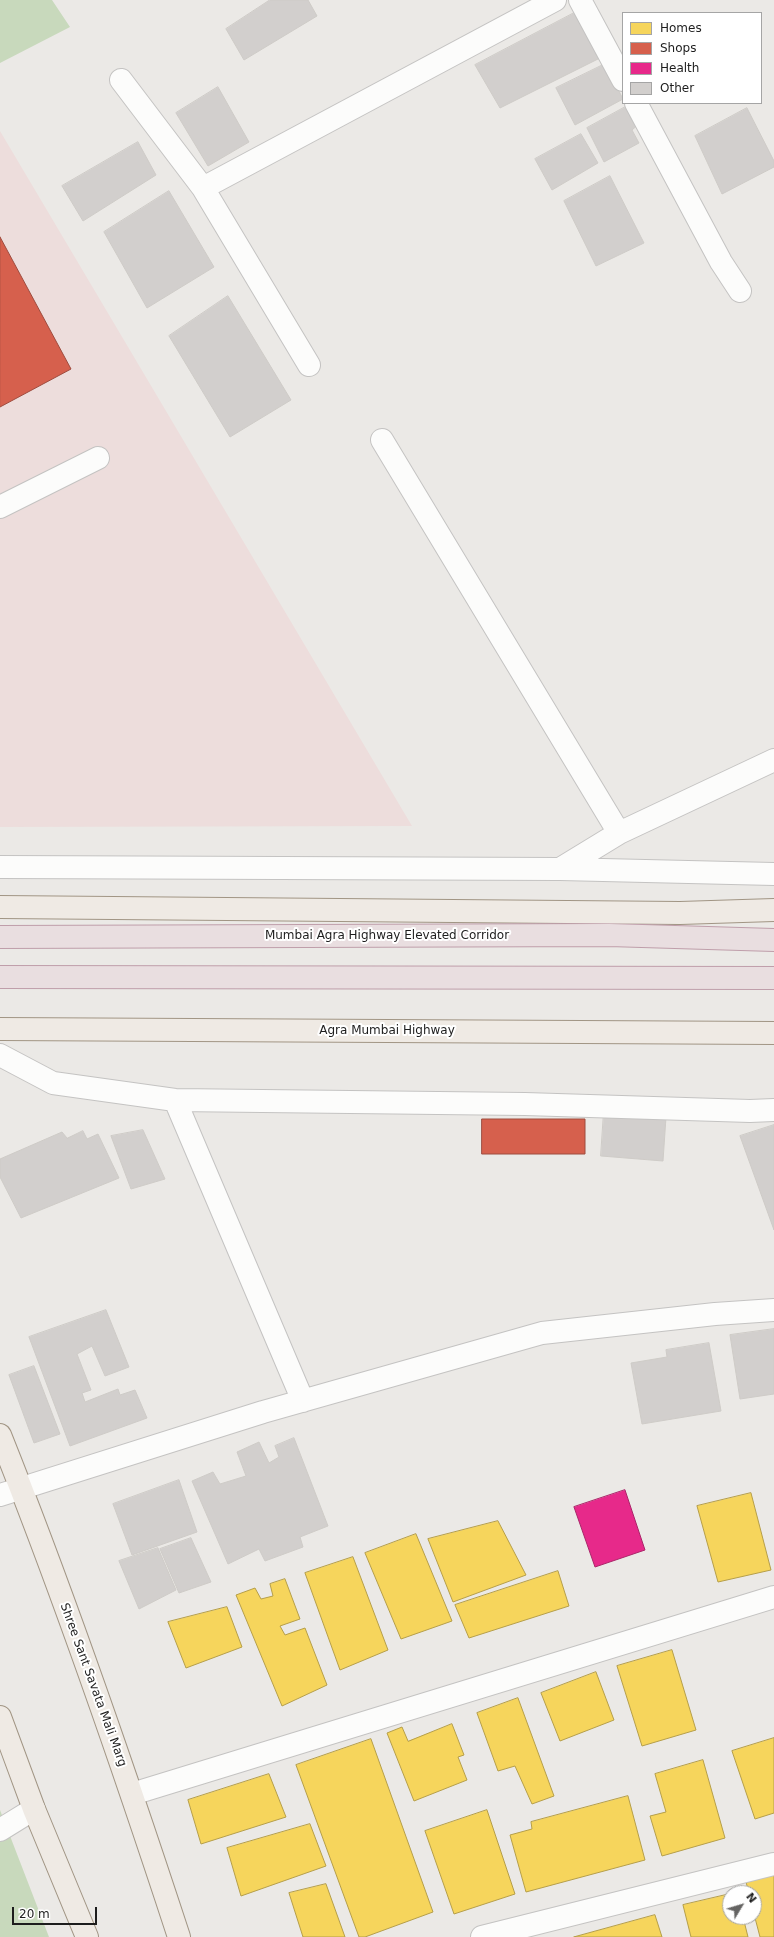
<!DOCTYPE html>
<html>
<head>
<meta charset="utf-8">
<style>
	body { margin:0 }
	#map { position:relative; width:774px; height:1937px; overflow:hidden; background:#ebe9e6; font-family:"DejaVu Sans",sans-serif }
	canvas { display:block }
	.legend { position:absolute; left:622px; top:12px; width:140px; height:92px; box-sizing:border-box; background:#fff; border:1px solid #a5a5a5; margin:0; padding:5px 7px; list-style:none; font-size:12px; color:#1d1d1d }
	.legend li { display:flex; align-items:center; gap:8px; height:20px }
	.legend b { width:20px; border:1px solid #a5a5a5 }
	.north { position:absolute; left:722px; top:1885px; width:40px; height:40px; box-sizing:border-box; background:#fff; border:1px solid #a5a5a5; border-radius:50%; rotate:52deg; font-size:11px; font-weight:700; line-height:16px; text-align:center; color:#1d1d1d }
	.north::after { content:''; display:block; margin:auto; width:14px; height:18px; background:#656463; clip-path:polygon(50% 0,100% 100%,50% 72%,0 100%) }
	.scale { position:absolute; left:12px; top:1907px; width:85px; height:18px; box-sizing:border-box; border:2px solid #1d1d1d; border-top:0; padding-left:5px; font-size:12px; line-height:14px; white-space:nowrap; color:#1d1d1d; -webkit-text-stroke:3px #fff; paint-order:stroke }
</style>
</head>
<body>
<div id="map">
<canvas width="774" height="1937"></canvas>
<ul class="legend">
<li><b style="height:11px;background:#f6d55c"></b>Homes</li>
<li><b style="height:11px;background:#d6604d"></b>Shops</li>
<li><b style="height:11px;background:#e7298a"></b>Health</li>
<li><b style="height:11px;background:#d2cfcd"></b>Other</li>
</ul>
<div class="north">N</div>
<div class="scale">20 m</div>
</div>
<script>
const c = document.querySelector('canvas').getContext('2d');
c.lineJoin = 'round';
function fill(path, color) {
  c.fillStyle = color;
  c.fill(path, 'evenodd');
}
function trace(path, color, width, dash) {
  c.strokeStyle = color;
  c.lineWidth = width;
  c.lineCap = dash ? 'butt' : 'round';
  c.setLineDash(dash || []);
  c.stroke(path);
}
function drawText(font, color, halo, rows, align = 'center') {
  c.font = font + ' "DejaVu Sans",sans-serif';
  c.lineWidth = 4;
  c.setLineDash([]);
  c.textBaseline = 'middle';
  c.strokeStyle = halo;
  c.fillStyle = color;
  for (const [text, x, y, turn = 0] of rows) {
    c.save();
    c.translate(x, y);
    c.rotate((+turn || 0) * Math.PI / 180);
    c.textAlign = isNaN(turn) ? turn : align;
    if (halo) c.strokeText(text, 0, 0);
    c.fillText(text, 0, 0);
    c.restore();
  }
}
const commercial = new Path2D(`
	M0 131 412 826 0 827Z`);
const forest = new Path2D(`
	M0 0H52L70 27 0 63Z
	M0 1810 49 1937H0Z`);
const homes = new Path2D(`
	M751 1493 771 1570 718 1582 697 1506Z
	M498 1521 526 1575 453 1602 428 1539Z
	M416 1534 452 1621 401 1639 365 1553Z
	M353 1557 388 1650 340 1670 305 1573Z
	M558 1571 569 1606 469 1638 455 1605Z
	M285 1579 300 1619 280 1626 285 1635 305 1628 327 1685 282 1706 236 1595 255 1588 261 1599 273 1596 270 1584Z
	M227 1607 242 1647 186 1668 168 1622Z
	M672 1650 696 1730 642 1746 617 1666Z
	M596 1672 614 1720 560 1741 541 1693Z
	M518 1698 554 1796 532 1804 515 1766 498 1771 477 1713Z
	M452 1724 464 1755 458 1757 467 1780 414 1801 387 1733 402 1727 408 1741Z
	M774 1738V1813L755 1819 732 1751Z
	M371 1739 433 1912 365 1937H359L296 1765Z
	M703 1760 725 1838 662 1856 650 1816 666 1812 655 1774Z
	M269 1774 286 1817 201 1844 188 1800Z
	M628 1796 645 1860 526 1892 510 1835 532 1829 531 1822Z
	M487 1810 515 1894 454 1914 425 1831Z
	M310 1824 326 1866 241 1896 227 1848Z
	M774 1875V1937H760L754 1914V1893H749L746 1882Z
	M326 1884 345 1937H303L289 1893Z
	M730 1894V1917H743L748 1937H691L683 1905Z
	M655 1915 662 1937H574Z`);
const shops = new Path2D(`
	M0 237 71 369 0 407Z
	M482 1119H585V1154H482Z`);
const health = new Path2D(`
	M625 1490 645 1550 595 1567 574 1507Z`);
const building = new Path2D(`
	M270 0H308L317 16 244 60 226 29Z
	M576 12 600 58 500 108 475 65Z
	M605 64 623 99 575 125 556 88Z
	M218 87 249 142 208 166 176 113Z
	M629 105 640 123 632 130 639 143 604 162 587 128Z
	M747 108 774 161V167L722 194 695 136Z
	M581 134 598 163 552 190 535 159Z
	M138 142 156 175 83 221 62 186Z
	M610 176 644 243 596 266 564 201Z
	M169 191 214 267 147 308 104 232Z
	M228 296 291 400 230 437 169 336Z
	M604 1111 666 1117 663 1161 601 1156Z
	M774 1125V1230L740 1136Z
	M143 1130 165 1179 131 1189 111 1136Z
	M83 1131 87 1139 98 1134 119 1178 21 1218 0 1177V1159L62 1132 67 1138Z
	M106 1310 129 1367 105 1376 92 1346 77 1354 91 1390 82 1393 85 1402 118 1389 120 1395 135 1390 147 1418 70 1446 29 1337Z
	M774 1329V1394L740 1399 730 1335Z
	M709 1343 721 1411 642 1424 631 1363 667 1357 666 1350Z
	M34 1366 60 1434 34 1443 9 1375Z
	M294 1438 328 1526 300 1537 303 1547 265 1561 259 1549 228 1564 192 1481 213 1472 220 1484 246 1476 237 1452 259 1442 269 1463 279 1457 275 1446Z
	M179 1480 197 1532 132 1555 113 1504Z
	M191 1538 211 1582 179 1593 160 1549Z
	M158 1548 176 1590 139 1609 119 1561Z`);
const minor = new Path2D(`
	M580 0 623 80
	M121 80 203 188
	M636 103 721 262 740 291
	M309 365 203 188 555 0
	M382 440 619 833
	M0 507 98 458
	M0 867 560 869 774 874
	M560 869 619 833 774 760
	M0 1055 53 1083 175 1100 525 1104 750 1111 774 1110
	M175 1100 303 1401
	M0 1495 263 1412 542 1333 715 1314 774 1310
	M132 1794 774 1597
	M0 1830 34 1809
	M482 1937 774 1864`);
const major = new Path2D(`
	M0 907 680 913 774 910
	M0 1029 774 1033
	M0 1435C66 1600 124 1769 179 1937
	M0 1717 34 1809 87 1937`);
const highway = new Path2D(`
	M0 937 609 935 774 940
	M0 977 774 978`);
const streetNames = [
	["Mumbai Agra Highway Elevated Corridor",387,936],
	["Agra Mumbai Highway",387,1031],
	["Shree Sant Savata Mali Marg",93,1685,70]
];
fill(commercial, '#eddddc');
fill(forest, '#c8d9bc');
fill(homes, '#f6d55c');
trace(homes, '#b59e49', 1);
fill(shops, '#d6604d');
trace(shops, '#9e4c3f', 1);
fill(health, '#e7298a');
trace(health, '#aa2569', 1);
fill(building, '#d2cfcd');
trace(building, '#cecbc7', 1);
trace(minor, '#c4c3c2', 24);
trace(major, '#a19584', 24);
trace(highway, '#bf9eaa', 24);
trace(minor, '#fcfcfb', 22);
trace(major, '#efeae4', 22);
trace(highway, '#e9dee0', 22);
drawText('12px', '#1d1d1d', '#fff', streetNames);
</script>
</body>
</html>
